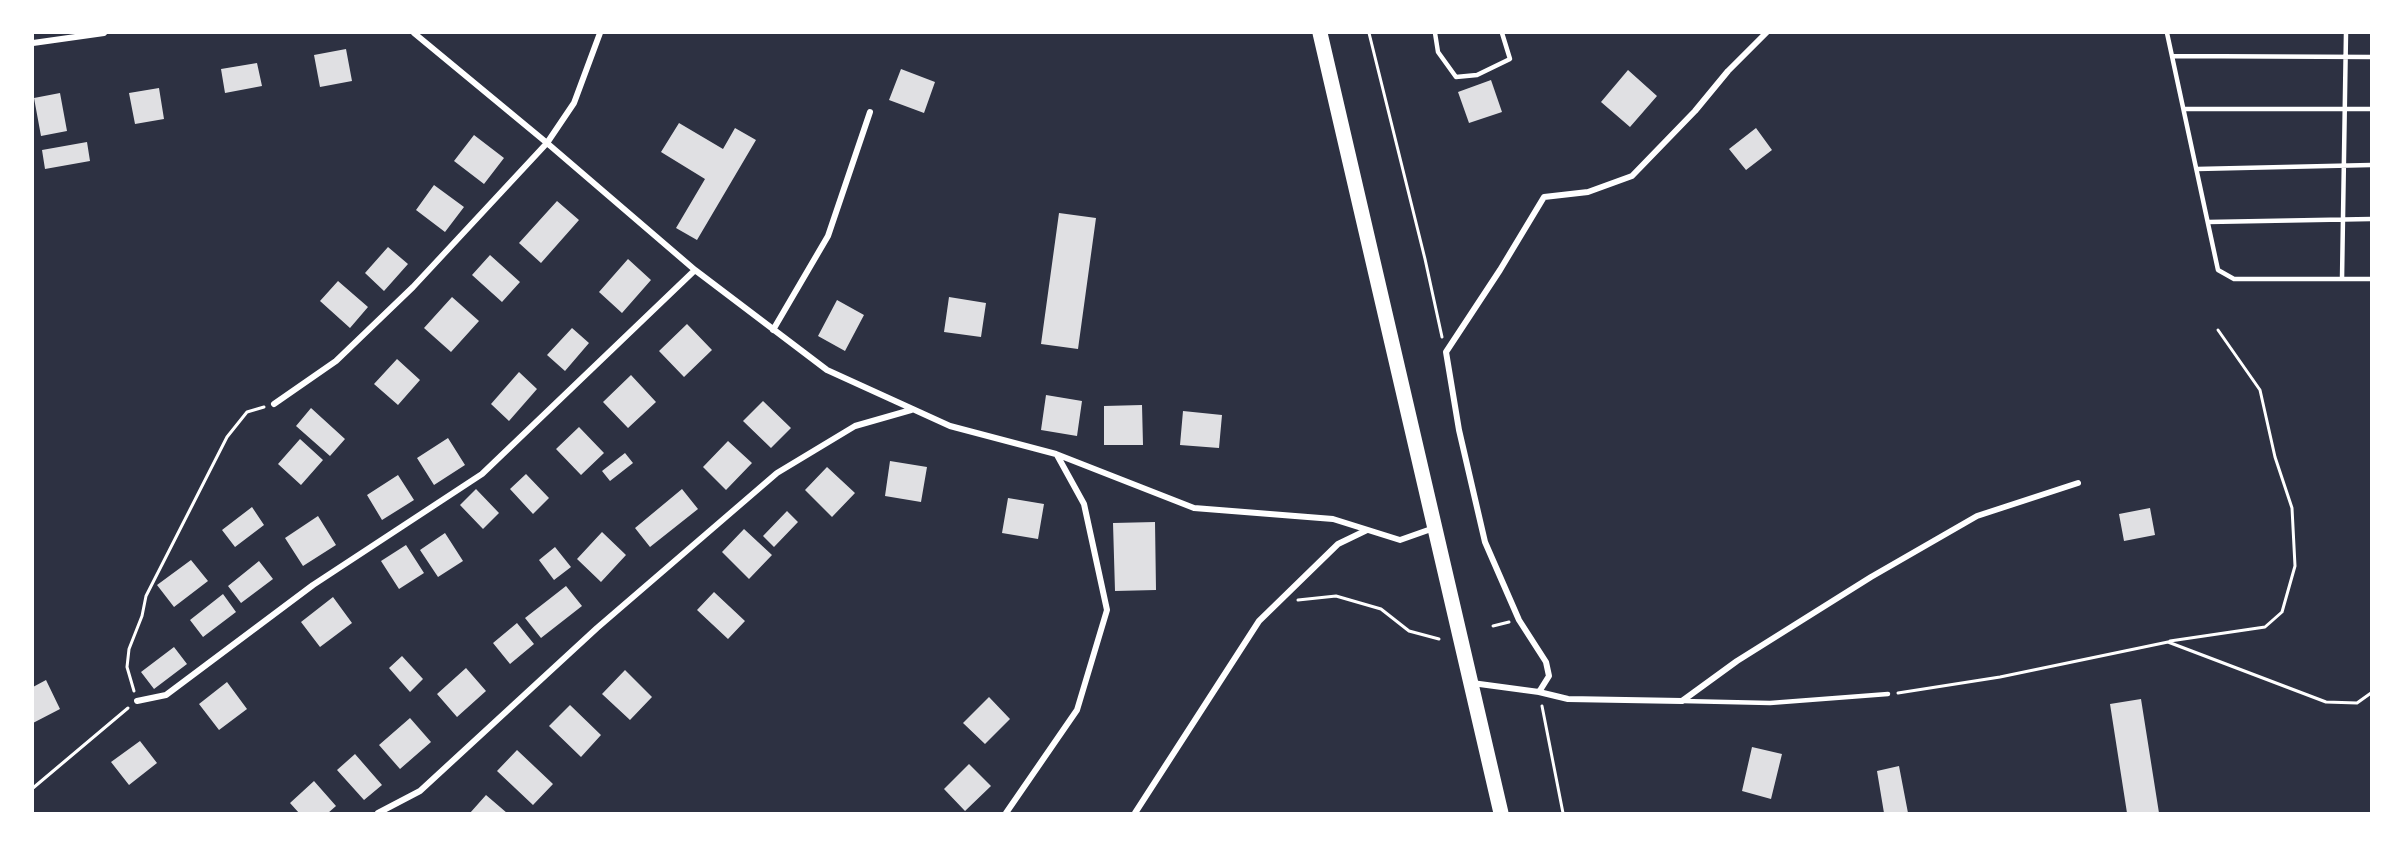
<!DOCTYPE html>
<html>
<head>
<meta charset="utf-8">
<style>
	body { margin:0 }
	#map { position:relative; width:2404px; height:846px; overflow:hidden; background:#2d3142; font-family:"Work Sans",sans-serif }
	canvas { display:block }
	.frame { position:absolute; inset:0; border:34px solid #fff; pointer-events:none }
</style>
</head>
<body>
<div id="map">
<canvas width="2404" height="846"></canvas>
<div class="frame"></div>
</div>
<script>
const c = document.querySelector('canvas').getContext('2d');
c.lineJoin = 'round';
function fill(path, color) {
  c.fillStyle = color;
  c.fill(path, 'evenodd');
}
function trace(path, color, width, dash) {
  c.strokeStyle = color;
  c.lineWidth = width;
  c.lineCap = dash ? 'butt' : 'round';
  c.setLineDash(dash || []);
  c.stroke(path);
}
const building = new Path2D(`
	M346 49 352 81 320 87 314 55Z
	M257 63 262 86 225 93 221 69Z
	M901 69 935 82 924 113 889 100Z
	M1628 70 1657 96 1630 127 1601 102Z
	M1491 80 1502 112 1469 123 1458 92Z
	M159 88 164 119 135 124 129 93Z
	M60 93 67 131 41 136 34 98Z
	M679 123 723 149 735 128 756 140 697 240 676 228 705 179 661 152Z
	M1756 128 1772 150 1746 170 1729 149Z
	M474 135 504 158 484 184 454 161Z
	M87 142 90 161 45 169 42 150Z
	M434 185 464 207 445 232 416 210Z
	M557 201 579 220 541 263 519 243Z
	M1059 213 1096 218 1078 349 1041 344Z
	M388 247 408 264 384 291 365 273Z
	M490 255 520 282 502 302 472 275Z
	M628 259 651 280 622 313 599 292Z
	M338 281 368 307 350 328 320 301Z
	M452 297 479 321 451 352 424 328Z
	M949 297 986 303 981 337 944 332Z
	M837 300 864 315 845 351 818 336Z
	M687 324 712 350 684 377 659 351Z
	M572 328 589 343 565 371 547 355Z
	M397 359 420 380 398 405 374 384Z
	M519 372 537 389 509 421 491 404Z
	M631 375 656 402 628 428 603 402Z
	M1046 395 1082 401 1077 436 1041 430Z
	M763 401 791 428 771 448 743 421Z
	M1142 405 1143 445H1104V406Z
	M311 408 345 439 330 456 296 426Z
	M1183 411 1222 415 1219 448 1180 445Z
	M579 427 604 453 581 475 556 449Z
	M448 438 465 465 434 485 417 458Z
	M300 439 323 460 301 485 278 464Z
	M728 441 752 463 726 490 703 467Z
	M625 453 633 463 610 481 602 471Z
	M890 461 927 467 921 502 885 496Z
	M827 467 855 493 832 517 805 490Z
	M526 474 549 498 533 514 510 489Z
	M398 475 414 500 382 520 367 495Z
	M476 489 499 513 483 529 460 505Z
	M682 489 698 509 650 547 635 528Z
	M1008 498 1044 504 1038 539 1002 533Z
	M252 507 264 525 235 547 222 530Z
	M2150 508 2155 535 2124 541 2119 514Z
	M787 511 798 522 774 547 763 536Z
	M318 516 336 545 303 566 285 538Z
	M1155 522 1156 590 1115 591 1113 523Z
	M744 529 772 555 749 579 722 552Z
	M602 532 626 555 601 582 577 559Z
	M445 533 463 561 438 577 420 550Z
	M406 545 424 573 399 589 381 561Z
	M555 547 571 567 554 580 539 560Z
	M191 560 208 581 174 607 157 585Z
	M259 561 273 579 241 603 228 586Z
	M566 586 582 606 541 638 525 618Z
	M714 592 745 621 728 639 697 610Z
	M223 594 236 612 203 637 190 620Z
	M333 597 352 623 320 647 301 622Z
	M517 623 534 644 510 664 493 643Z
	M174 647 187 664 154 689 141 672Z
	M402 656 423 679 410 692 389 668Z
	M466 668 486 691 457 717 437 694Z
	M625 670 652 697 630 720 602 694Z
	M46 680 60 709 33 723V687Z
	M227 682 247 709 219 730 199 704Z
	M989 697 1010 719 985 744 963 723Z
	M2141 699 2159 813H2127L2110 704Z
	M570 705 601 735 581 757 549 726Z
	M410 718 431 742 400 769 379 745Z
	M140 741 157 763 129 785 111 762Z
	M1752 747 1782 754 1771 799 1742 791Z
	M517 750 553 784 533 805 497 771Z
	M355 754 382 785 364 800 337 770Z
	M969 764 991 786 965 811 944 789Z
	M1899 766 1908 813H1884L1877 771Z
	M314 781 336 806 328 813H299L290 803Z
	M486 795 507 813H470Z`);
const path = new Path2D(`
	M1369 33 1425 259 1442 337
	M1298 600 1336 596 1381 609 1409 631 1439 639
	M1493 626 1509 622
	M2170 641 2265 627 2282 612 2295 566 2292 508 2275 457 2260 390 2218 330
	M134 691 127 667 129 649 142 616 146 596 227 437 247 412 264 407
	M1898 693 2000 677 2168 642 2326 702 2357 703 2371 693
	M1542 706 1563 813
	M33 788 128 708`);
const service = new Path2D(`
	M1435 33 1438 52 1456 77 1477 75 1510 59 1502 33
	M2167 33 2218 270 2234 279H2371
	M2172 56 2371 57
	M2184 109H2371
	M2197 169 2371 165
	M2208 222 2371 219
	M2342 279 2346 33
	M1682 701 1770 703 1888 694`);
const minor = new Path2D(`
	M414 33 547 143 695 270 827 370 950 426 1056 454 1194 508 1333 519 1400 540 1434 528
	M1766 33 1728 71 1695 111 1632 176 1588 192 1544 197 1500 270 1446 352 1459 430 1485 542 1519 620 1546 662 1549 676 1539 692 1568 699 1682 701 1737 661 1871 577 1977 516 2078 483
	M33 43 104 33
	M773 330 828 236 870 112
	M274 404 336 361 413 287 547 143 574 103 600 33
	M1472 683 1539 692
	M137 701 166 695 313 585 482 474 695 270
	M378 813 420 791 597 628 777 473 855 426 911 410
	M1006 813 1077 710 1107 610 1084 504 1057 455
	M1135 813 1259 621 1338 544 1367 530`);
const primary = new Path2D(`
	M1320 33 1501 813`);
fill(building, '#e0e0e3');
trace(path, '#fff', 3);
trace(service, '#fff', 4.5);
trace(minor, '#fff', 6);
trace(primary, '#fff', 15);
</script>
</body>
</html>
